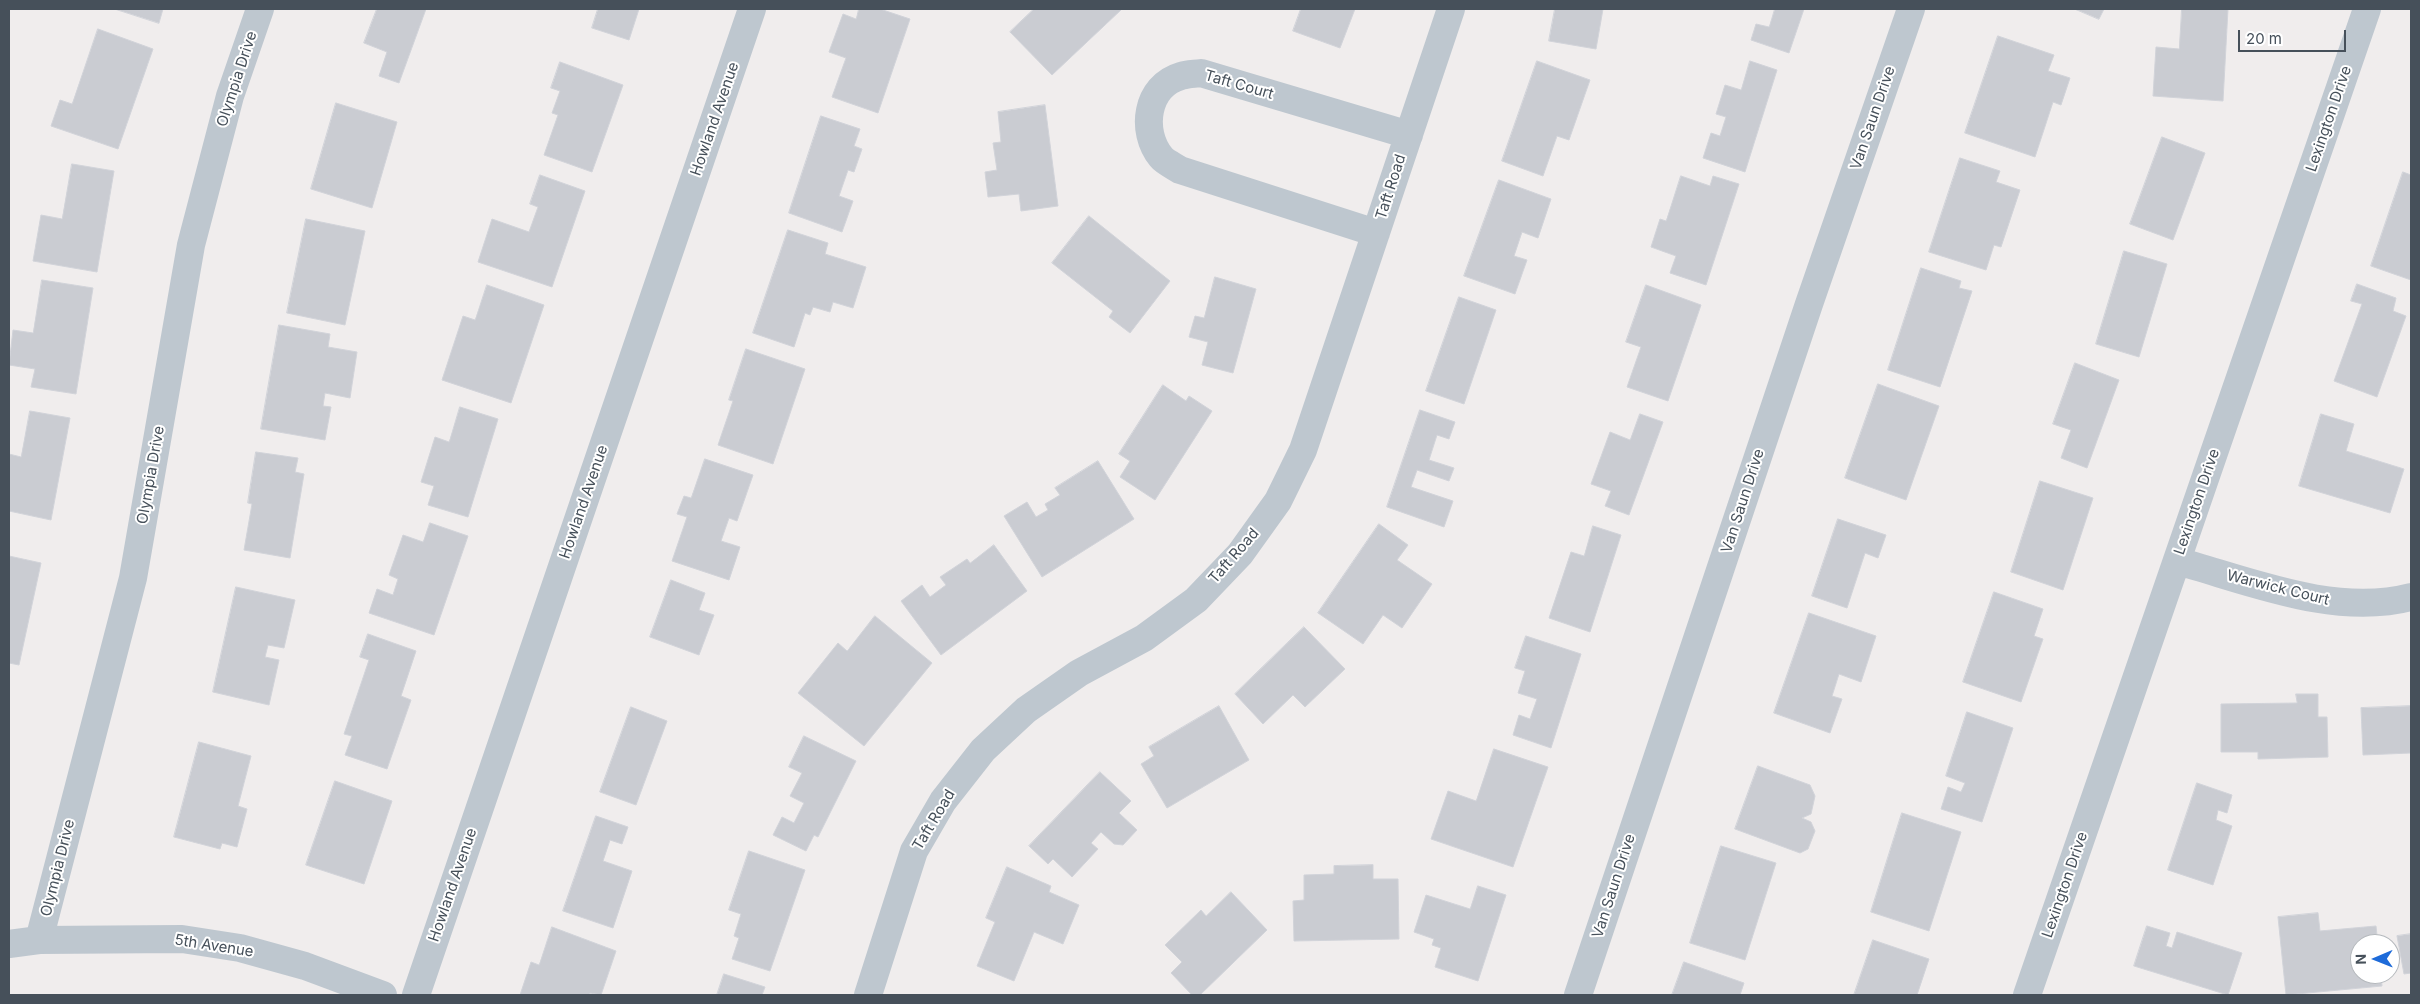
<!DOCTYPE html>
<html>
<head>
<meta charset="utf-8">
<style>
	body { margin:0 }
	#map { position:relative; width:2420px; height:1004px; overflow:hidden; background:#f0eded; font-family:Inter,sans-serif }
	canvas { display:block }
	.frame { position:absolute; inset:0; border:10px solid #46505a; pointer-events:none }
	.north { position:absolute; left:2350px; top:934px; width:50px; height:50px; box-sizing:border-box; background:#fff; border:1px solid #b5b9bd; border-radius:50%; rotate:269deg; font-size:14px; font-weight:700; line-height:20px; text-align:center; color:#46505a }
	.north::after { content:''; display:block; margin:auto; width:18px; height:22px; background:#1e6bd9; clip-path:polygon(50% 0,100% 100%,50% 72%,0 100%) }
	.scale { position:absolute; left:2238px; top:30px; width:108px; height:22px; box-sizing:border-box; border:2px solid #46505a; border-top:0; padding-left:6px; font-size:15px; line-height:18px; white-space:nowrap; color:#46505a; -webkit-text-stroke:4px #fff; paint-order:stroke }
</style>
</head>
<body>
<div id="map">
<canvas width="2420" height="1004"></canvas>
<div class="frame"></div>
<div class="north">N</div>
<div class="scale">20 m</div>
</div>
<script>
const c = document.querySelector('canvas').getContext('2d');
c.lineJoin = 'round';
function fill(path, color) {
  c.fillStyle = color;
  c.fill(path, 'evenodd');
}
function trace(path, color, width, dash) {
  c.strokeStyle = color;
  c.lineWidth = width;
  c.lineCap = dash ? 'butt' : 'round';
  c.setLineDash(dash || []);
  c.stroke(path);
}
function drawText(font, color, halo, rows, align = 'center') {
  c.font = font + ' Inter,sans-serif';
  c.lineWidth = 4;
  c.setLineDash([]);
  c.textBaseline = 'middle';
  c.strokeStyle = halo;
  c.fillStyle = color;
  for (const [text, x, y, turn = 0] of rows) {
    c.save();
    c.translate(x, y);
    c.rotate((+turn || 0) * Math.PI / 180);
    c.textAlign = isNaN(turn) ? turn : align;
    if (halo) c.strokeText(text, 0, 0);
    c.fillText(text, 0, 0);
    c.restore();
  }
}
const building = new Path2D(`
	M115 9H163L159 23Z
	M377 9H426L399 83 379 76 387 52 364 43Z
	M598 9H639L629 40 592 28Z
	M859 9H880L910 19 878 113 832 97 846 58 829 52 843 14 856 19Z
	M1034 9H1122L1052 75 1010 32Z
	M1301 9H1355L1340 48 1293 31Z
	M1555 9H1603L1596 49 1549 41Z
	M1775 9H1804L1789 53 1751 40 1756 24 1769 27Z
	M2075 9H2104L2099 19Z
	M2182 9H2228L2223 101 2153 96 2156 47 2179 49Z
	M98 29 153 49 118 149 51 126 60 100 72 104Z
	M1998 36 2054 55 2048 71 2070 78 2061 105 2053 102 2035 157 1965 133Z
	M1537 61 1590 80 1569 140 1557 136 1543 176 1502 161Z
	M1750 61 1777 70 1745 172 1703 158 1711 133 1720 136 1726 117 1716 114 1725 85 1741 90Z
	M560 62 623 85 592 172 544 155 558 115 552 113 560 91 551 88Z
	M336 103 397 122 372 208 311 189Z
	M1045 105 1058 206 1021 211 1019 194 988 197 985 172 997 170 993 143 1001 142 998 112Z
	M821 116 860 129 854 146 862 149 854 172 848 170 839 196 853 201 842 232 789 213Z
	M2162 137 2205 153 2173 240 2130 224Z
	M1960 158 2000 171 1996 182 2020 190 2001 247 1994 245 1986 270 1929 252Z
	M72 164 114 171 97 272 33 261 41 215 62 219Z
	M2403 172 2411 175V280L2371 266Z
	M540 175 585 191 552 287 478 262 492 219 529 232 538 207 530 204Z
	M1681 176 1710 186 1713 176 1739 184 1706 285 1670 273 1676 256 1651 247 1660 219 1666 221Z
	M1499 180 1551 199 1538 238 1522 232 1514 256 1527 260 1515 294 1464 276Z
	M1089 216 1170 281 1130 333 1109 317 1113 311 1052 263Z
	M306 219 365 231 345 325 287 313Z
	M788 230 828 243 825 254 866 267 853 308 833 302 830 312 813 307 810 315 805 313 794 347 753 333Z
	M2124 251 2167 264 2139 357 2096 344Z
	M1921 268 1961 281 1959 288 1972 291 1940 387 1888 370Z
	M1215 277 1256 289 1233 373 1202 365 1208 342 1189 337 1195 316 1204 318Z
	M42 280 93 288 76 394 31 387 35 369 9 365 13 330 33 333Z
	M2357 284 2396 298 2393 311 2406 316 2377 397 2334 381 2362 304 2351 301Z
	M487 285 544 305 511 403 442 380 463 316 475 320Z
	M1646 285 1701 305 1668 401 1627 387 1641 347 1626 342Z
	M1459 297 1496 310 1464 404 1426 391Z
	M279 325 330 334 328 347 357 352 350 398 325 393 323 406 331 407 325 440 261 429Z
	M746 349 805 369 773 464 718 445 733 401 729 400Z
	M2075 363 2119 380 2087 468 2061 458 2071 430 2053 424Z
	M1878 384 1939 406 1906 500 1845 478Z
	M1163 385 1186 401 1189 396 1212 411 1155 500 1120 477 1130 461 1119 454Z
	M460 407 498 419 468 517 428 505 434 486 421 482 435 437 449 442Z
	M1420 410 1455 422 1449 439 1437 435 1429 460 1454 468 1449 481 1417 470 1411 487 1453 501 1444 527 1387 507Z
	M30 411 70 418 51 520 9 511V454L21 457Z
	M1640 414 1663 422 1629 515 1605 506 1611 491 1591 484 1610 432 1630 440Z
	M2321 414 2354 424 2346 451 2404 469 2390 513 2299 486Z
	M256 452 298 458 295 472 304 474 290 558 244 550 252 504 248 503Z
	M705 459 753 475 737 521 729 518 721 541 740 547 729 580 672 561 687 517 677 514 684 496 691 498Z
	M1098 461 1134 519 1042 577 1004 516 1027 502 1036 517 1048 510 1045 504 1060 495 1055 488Z
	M2040 481 2093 498 2063 590 2011 572Z
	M1838 519 1886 535 1878 558 1865 553 1847 608 1812 596Z
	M430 523 468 536 434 635 369 613 377 589 393 595 398 579 389 575 403 535 423 542Z
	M1379 524 1408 545 1397 560 1432 584 1402 628 1383 615 1363 644 1318 613Z
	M1593 526 1621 535 1590 632 1549 618 1571 552 1584 556Z
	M994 545 1027 591 941 655 901 601 922 585 930 597 946 585 940 577 967 559 970 563Z
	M9 556 41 563 19 665 9 663Z
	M671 580 705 593 699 610 714 615 699 655 650 637Z
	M236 587 295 600 284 648 268 645 265 657 279 660 269 705 213 692Z
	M1994 592 2043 609 2034 636 2043 639 2021 702 1963 682Z
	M1809 613 1876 636 1861 682 1839 674 1832 696 1842 699 1830 733 1774 713Z
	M875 616 932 663 864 746 798 693 838 643 847 651Z
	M1304 627 1345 669 1305 707 1293 695 1263 724 1235 694Z
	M368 634 416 651 401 696 411 700 387 769 345 755 352 736 344 734 369 660 360 657Z
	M1526 636 1581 654 1551 748 1513 735 1519 715 1530 719 1537 699 1518 693 1525 671 1515 668Z
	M2296 694H2318V717H2327L2328 757 2258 759V752H2221V704L2297 703Z
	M1219 706 1249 760 1167 808 1141 764 1154 756 1149 747Z
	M2411 706V753L2363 755 2361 708Z
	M631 707 667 721 636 805 600 792Z
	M1967 712 2013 728 1982 822 1941 809 1948 787 1961 792 1965 783 1946 776Z
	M804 736 856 761 818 837 814 835 806 851 773 835 782 817 794 823 804 803 790 796 802 773 789 767Z
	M199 742 251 756 238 806 247 809 237 847 222 843 220 849 174 837Z
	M1494 749 1548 767 1513 867 1431 839 1448 791 1476 801Z
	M1758 766 1810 785 1815 796 1811 814 1802 818 1811 822 1815 831 1808 849 1800 853 1735 829Z
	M1100 772 1131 801 1119 813 1137 830 1123 845 1114 844 1101 832 1091 843 1098 849 1072 877 1053 859 1048 864 1029 846Z
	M335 781 392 801 364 884 306 865Z
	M2197 783 2232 795 2227 813 2218 810 2216 820 2232 826 2213 885 2168 870Z
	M1902 813 1961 832 1929 931 1871 912Z
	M596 816 628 827 622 844 610 840 603 861 632 871 613 928 563 911Z
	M1721 846 1776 863 1745 960 1690 943Z
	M749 851 805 870 770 971 732 959 739 938 734 936 741 914 729 910Z
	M1373 865V879H1398L1399 939 1294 941 1293 901 1304 900V875L1334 874V866Z
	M1007 867 1051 886 1049 892 1079 905 1063 944 1034 932 1014 981 977 966 995 922 986 918Z
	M1478 886 1506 895 1478 981 1435 967 1441 948 1432 945 1434 939 1414 932 1426 895 1470 909Z
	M1231 892 1267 930 1200 995H1192L1171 973 1182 962 1165 945 1201 910 1206 916Z
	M2318 913 2320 931 2376 926 2378 944H2360V974H2381L2382 986 2286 995 2278 917Z
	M2147 926 2170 933 2166 946 2172 948 2177 932 2242 953 2228 995 2134 966Z
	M552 927 616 951 601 995 590 993 589 995H520L531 962 539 965Z
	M2411 934V973L2404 974 2397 936Z
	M1873 940 1929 959 1917 995H1854Z
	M1684 962 1744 983 1740 995H1672Z
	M724 974 765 987 762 995H717Z`);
const minor = new Path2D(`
	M1376 233 1180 170C1174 166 1165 162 1161 157 1140 131 1146 86 1181 76 1187 74 1194 74 1201 73L1409 135
	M2177 561C2250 581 2335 617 2411 597
	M39 940 133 578 191 245 230 96 260 9
	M9 944 39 940 182 939 240 948 305 966 383 995
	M868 995 914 851 943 801 983 750 1026 710 1079 673 1144 638 1196 600 1240 554 1278 501 1303 450 1451 9
	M1578 995 1809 304 1911 9
	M2027 995 2367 9`);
const tertiary = new Path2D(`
	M416 995 752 9`);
const streetNames = [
	["Olympia Drive",237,79,-72],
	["Taft Court",1239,85,16],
	["Van Saun Drive",1873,118,-71],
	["Howland Avenue",715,119,-71],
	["Lexington Drive",2329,119,-71],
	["Taft Road",1391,187,-72],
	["Olympia Drive",151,475,-80],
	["Van Saun Drive",1743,501,-72],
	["Howland Avenue",584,502,-71],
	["Lexington Drive",2197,502,-71],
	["Taft Road",1234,556,-49],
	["Warwick Court",2278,588,14],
	["Taft Road",934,820,-59],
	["Olympia Drive",58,868,-76],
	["Howland Avenue",453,885,-71],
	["Lexington Drive",2065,885,-71],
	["Van Saun Drive",1614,886,-72],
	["5th Avenue",214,946,9]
];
fill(building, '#caccd2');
trace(building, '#d1d3d9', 1);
trace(minor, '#bec7cf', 28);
trace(tertiary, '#bec7cf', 28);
drawText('15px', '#46505a', '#fff', streetNames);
</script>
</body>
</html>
